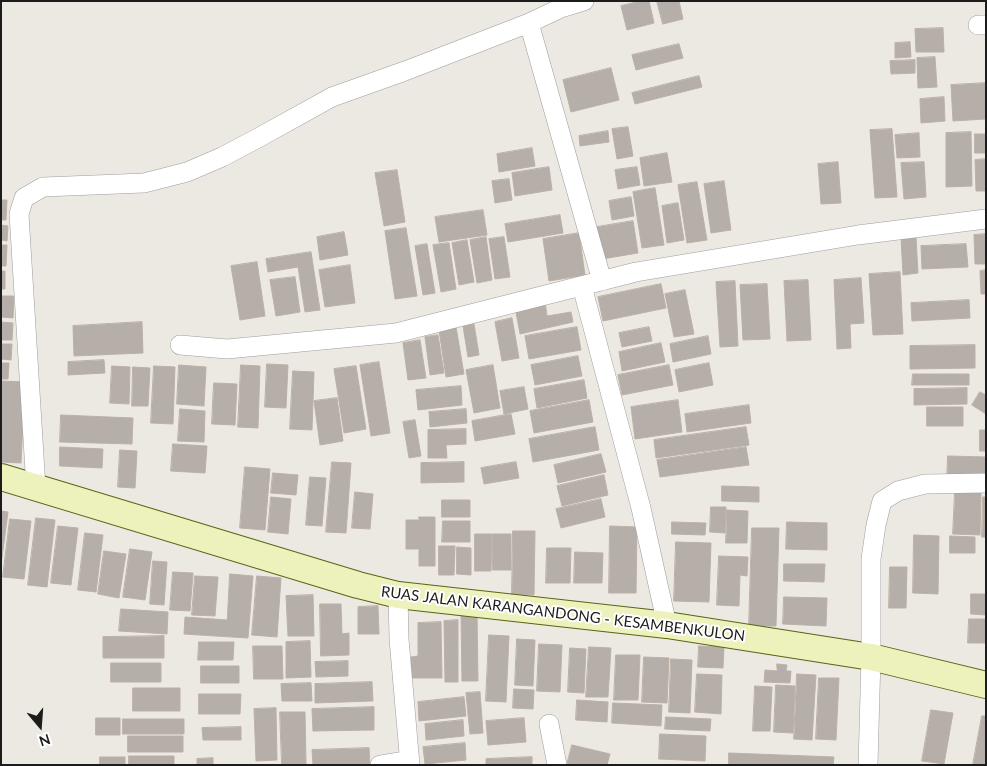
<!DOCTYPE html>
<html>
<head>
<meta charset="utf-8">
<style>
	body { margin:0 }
	#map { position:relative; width:987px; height:766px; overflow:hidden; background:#ece9e3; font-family:Lato,sans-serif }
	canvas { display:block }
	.frame { position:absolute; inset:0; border:2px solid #1c1c1c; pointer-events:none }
	.north { position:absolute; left:15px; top:701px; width:50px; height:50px; -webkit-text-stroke:4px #fff; paint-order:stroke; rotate:162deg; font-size:14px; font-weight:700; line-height:20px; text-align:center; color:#1c1c1c }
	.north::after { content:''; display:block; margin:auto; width:18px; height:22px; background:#1c1c1c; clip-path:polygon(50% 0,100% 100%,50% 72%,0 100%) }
</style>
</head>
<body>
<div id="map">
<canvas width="987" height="766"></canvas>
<div class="frame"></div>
<div class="north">N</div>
</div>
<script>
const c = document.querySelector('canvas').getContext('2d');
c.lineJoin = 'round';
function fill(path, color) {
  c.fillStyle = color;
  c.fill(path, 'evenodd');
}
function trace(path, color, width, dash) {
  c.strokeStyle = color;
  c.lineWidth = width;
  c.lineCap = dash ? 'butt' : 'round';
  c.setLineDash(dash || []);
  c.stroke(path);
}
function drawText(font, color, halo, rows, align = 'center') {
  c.font = font + ' Lato,sans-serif';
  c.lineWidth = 4;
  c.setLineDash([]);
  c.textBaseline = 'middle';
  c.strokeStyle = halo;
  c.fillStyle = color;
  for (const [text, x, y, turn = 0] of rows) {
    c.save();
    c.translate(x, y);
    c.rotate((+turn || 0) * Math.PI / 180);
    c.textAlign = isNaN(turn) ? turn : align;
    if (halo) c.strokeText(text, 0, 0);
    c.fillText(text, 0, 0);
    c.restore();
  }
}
const building = new Path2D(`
	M641 1H649L654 23 627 30 621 6Z
	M657 1H679L683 19 663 24Z
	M943 28 944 52H916L915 29Z
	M910 42 911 57 895 58V43Z
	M679 44 683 58 636 70 632 55Z
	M935 57 937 87 918 88 917 58Z
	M915 60V73L891 74 890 61Z
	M611 68 619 100 571 112 563 80Z
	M699 76 702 87 635 104 632 93Z
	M986 83V119L953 121 951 85Z
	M944 97 945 121 921 123 920 99Z
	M628 127 633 156 617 159 612 129Z
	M892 129 897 197 875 198 870 130Z
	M608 131 609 142 580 146 579 136Z
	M971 132 972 186 946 187V133Z
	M919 133 920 157 897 158 895 135Z
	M975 134H986V153H975Z
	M532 148 535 166 499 172 497 154Z
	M667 153 672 182 644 186 640 158Z
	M986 159V191H976L975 160Z
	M838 162 841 203 821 204 818 164Z
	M924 162 926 197 904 199 901 163Z
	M549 167 552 190 515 196 512 173Z
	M637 167 640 185 618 189 615 170Z
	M397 170 405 222 384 226 375 173Z
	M509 179 512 200 495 203 492 181Z
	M724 181 731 230 711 233 704 184Z
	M697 182 707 240 687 243 678 185Z
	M655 188 664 245 642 248 633 192Z
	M631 197 634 216 612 220 609 201Z
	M1 200H7L6 220H1Z
	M678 203 684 240 667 243 662 206Z
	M483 210 487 235 439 242 435 217Z
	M560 215 563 233 508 242 505 224Z
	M633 221 638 253 602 259 597 227Z
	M1 225 8 226 7 241 1 240Z
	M406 228 417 296 395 299 385 231Z
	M344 232 348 255 320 260 317 237Z
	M579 233 585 275 549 281 543 239Z
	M986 234V264H975L974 235Z
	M486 237 492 280 477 283 470 240Z
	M504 237 510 277 495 279 489 239Z
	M916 237 918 273 903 275 901 238Z
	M467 240 474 282 459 285 452 243Z
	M449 243 456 289 441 292 433 245Z
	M427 244 435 293 423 295 415 246Z
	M966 244 968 267 922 269 921 246Z
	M1 245H7L6 266H1Z
	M311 252 320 310 305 312 298 267 268 272 266 259Z
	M257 262 265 316 240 320 231 266Z
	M350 265 355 303 325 307 319 270Z
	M986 270V294H981L980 271Z
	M1 271H5V289H1Z
	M900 272 903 334 873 335 869 274Z
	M295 277 300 312 276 316 270 280Z
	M861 278 864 323 850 324 851 348 837 349 834 280Z
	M808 280 811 340 787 341 784 281Z
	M735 281 738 346 720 347 716 282Z
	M661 284 666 308 603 321 598 297Z
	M767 284 770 339 743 340 740 285Z
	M685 290 694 334 674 337 665 294Z
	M1 296H14L13 318 1 317Z
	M969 300 970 318 912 321 911 303Z
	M545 301 547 316 571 312 573 322 520 334 515 307Z
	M512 318 519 358 502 361 495 322Z
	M1 322 13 323 12 340H1Z
	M142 322 143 353 74 356 73 326Z
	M474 324 479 355 468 357 463 326Z
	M456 327 464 374 446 377 439 330Z
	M577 327 581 350 529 359 525 336Z
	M649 327 652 341 622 347 619 333Z
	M438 335 444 373 430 375 425 337Z
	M708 336 711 354 673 362 670 344Z
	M420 340 426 378 408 380 403 343Z
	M661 343 665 362 622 371 619 352Z
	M1 344H12L11 360 1 359Z
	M975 345V368L910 369V346Z
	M578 356 582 376 535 385 531 365Z
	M104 360 105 373 68 375V362Z
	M379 362 390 433 371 436 360 365Z
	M1 363H9L8 379H1Z
	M709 363 713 385 679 392 675 370Z
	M267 364 288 365 286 408 265 407Z
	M179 365 206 367 204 406 177 404Z
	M241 365 260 366 258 428 238 427Z
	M493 365 500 408 474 413 466 370Z
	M669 365 673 385 622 395 618 375Z
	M112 366 130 367 129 404 110 403Z
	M154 366 175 367 173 424 151 423Z
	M356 366 366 429 344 433 334 369Z
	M133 367 150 368 148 406H132Z
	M293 371 314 372 312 430 290 429Z
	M913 374H969V385H912Z
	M584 380 587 398 537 408 534 389Z
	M1 381 25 382 21 463 1 462Z
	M214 383 237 384 235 425 212 424Z
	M461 386 462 405 418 410 416 390Z
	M524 387 528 409 504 414 500 391Z
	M967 388V404L914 405V389Z
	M980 392 986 395V414L972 405Z
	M337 398 343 441 320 445 314 401Z
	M589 400 593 422 534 433 530 411Z
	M678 400 682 432 635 439 631 407Z
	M749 405 751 423 687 432 685 414Z
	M927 407H963V426H927Z
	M180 409 205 411 204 442 178 441Z
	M466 409 467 423 430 427 429 412Z
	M511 414 515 434 475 441 472 421Z
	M61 415 133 418 132 444 60 442Z
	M415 420 421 456 409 458 403 422Z
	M595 427 599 450 533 462 529 439Z
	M746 427 749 445 656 458 654 440Z
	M466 429V444L446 445 447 458H428V430Z
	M980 430H986V451H980Z
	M173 444 207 446 205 473 171 471Z
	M60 447 103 449 102 468 60 466Z
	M746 447 749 465 660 477 657 460Z
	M120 450 137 451 135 488 118 487Z
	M601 454 606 472 558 483 554 465Z
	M948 456 986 457V480H947Z
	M332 462 351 463 346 533 326 532Z
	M464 462V482L421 483V463Z
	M516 462 519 478 484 484 481 468Z
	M245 467 270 469 265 530 240 528Z
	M273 473 298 475 296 495 271 493Z
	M604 475 608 495 562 506 557 486Z
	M310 477 326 478 322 526 306 525Z
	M722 486 759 487V502L722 501Z
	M355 492 373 494 370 529 352 528Z
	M955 492 981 493 980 535 953 534Z
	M271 497 291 499 288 534 268 532Z
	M983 497H986V537H982Z
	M601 499 605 517 561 528 556 509Z
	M442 500H470V517H442Z
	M711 507H726L725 533 710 532Z
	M727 510 748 511 747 543H726Z
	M1 511 8 512 1 565Z
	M419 517H435V566H419V549H406V520H419Z
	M36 518 55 520 47 587 28 585Z
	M10 519 31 521 24 579 3 577Z
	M443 521H470V542H442Z
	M672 522 706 523 705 535 672 534Z
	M787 522 827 523V550L786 549Z
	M58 526 78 528 71 585 51 583Z
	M610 526 637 527 636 593H609Z
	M752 528H779L776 626H749Z
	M513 531H535L534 595 512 594Z
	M85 533 103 535 96 592 78 590Z
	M475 534H492L491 571H475Z
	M493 534H511V570H493Z
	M914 535 939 536 938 594 913 593Z
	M950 536 975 537V553H950Z
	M676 542 711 543 709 602 674 601Z
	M439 546H455L454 575H439Z
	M457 547 471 548V575L457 574Z
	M547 548H571L570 583H546Z
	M130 549 152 552 145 600 123 597Z
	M104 551 126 554 119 598 98 594Z
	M575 552 603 553 602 583H574Z
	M719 556 748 557 747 576 740 575 739 606 717 605Z
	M153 561 167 562 164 605 150 604Z
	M784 564H825L824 582 784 581Z
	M890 567H907L906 608H889Z
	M173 572 193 573 190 611 170 610Z
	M230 574 253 576 248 638 184 634 185 617 227 620Z
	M195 576 218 577 215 616 192 615Z
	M257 576 281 578 277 637 252 635Z
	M971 594H986V615L971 614Z
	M313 595 314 636H288L286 596Z
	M784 597 827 598 826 626 783 624Z
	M320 604H341L342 634 349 633V655L321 656Z
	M378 606 379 634H358V607Z
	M121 609 168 612 167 634 119 631Z
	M477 614 478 681H462L461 615Z
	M969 619H986V643H968Z
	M458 620V682H445L444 621Z
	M441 622 442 678H411V657L418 656V623Z
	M489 635 509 636 506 702 486 701Z
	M164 636V658H103V637Z
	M517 639 535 640 533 686 515 685Z
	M310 641 311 677 286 678V642Z
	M199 642H234L233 660H198Z
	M539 644 562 645 560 692 537 691Z
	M253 646H282L283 679H254Z
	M699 646 724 647 723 668 698 667Z
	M589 647 611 648 608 697H586Z
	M570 648 586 649 584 693 568 692Z
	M616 655H640L638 700H614Z
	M644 657 669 658 667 703 642 702Z
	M671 659 692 660 690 713 669 712Z
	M348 661V676L316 677 315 662Z
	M111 663H161V682H111Z
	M777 664 787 665 786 671H791L790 683 764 682 765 670 777 671Z
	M201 666H239V683H201Z
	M697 674 722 675 721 714 695 712Z
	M797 674 816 675 812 740 794 739Z
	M819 678H839L836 740 816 739Z
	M372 682 373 701 315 703V684Z
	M311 683 312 701H282L281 684Z
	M776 685 795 686 793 733 774 732Z
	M755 686 772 687 770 731H753Z
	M133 688H180V711H133Z
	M514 689 534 690 533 709 513 708Z
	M480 692 483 733 470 734 466 693Z
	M199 694H241L240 714H199Z
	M464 697 466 716 419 721 418 702Z
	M577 700 608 702 607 722 576 720Z
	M613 703 662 705 661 726 612 723Z
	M374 707V730L313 731 312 709Z
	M276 708 277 760 256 761 254 709Z
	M931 710 953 713 944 764 922 761Z
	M280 712H305L306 764H282Z
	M982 716H986V765H973Z
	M666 717 711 719 710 731 665 729Z
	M96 718H120V735H96Z
	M524 718 526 742 488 745 486 721Z
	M123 719H184V734H123Z
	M463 720 464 736 426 740 425 724Z
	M241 727V740H203L202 728Z
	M660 734 706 736 705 761 659 759Z
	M128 736H183V752H128Z
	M465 743 466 760 425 764 423 747Z
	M572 745 610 754 607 765H567Z
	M369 748 370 765H313L312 750Z
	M729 753 834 757 833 765H729Z
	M129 756H174V765H129Z
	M100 757H125V765H100Z
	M532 757V765H486V759Z
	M213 758V765H197V759Z`);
const minor = new Path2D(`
	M529 23 602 281
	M978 25H986
	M582 286 641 508 667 625
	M180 345 227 349 396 333 636 272 858 235 986 219
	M36 488 19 214 24 198 43 187 144 183 187 172 222 157 258 138 332 97 405 71 529 23 561 8 584 1
	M398 595 399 639 410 765
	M549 724 557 765
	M380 765 410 760
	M868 765 871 657V559L876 525 882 501 898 491 925 484 986 483`);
const secondary = new Path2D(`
	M1 477 358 585 398 595 667 625 871 657 986 685`);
const streetNames = [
	["RUAS JALAN KARANGANDONG - KESAMBENKULON",563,614,7]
];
fill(building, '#b5aea9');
trace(building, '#bcb0a7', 1);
trace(minor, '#9d9d9d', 20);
trace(secondary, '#5a6412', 28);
trace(minor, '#fff', 19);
trace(secondary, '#edf1bc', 26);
drawText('15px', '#1c1c1c', '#fff', streetNames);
</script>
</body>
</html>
